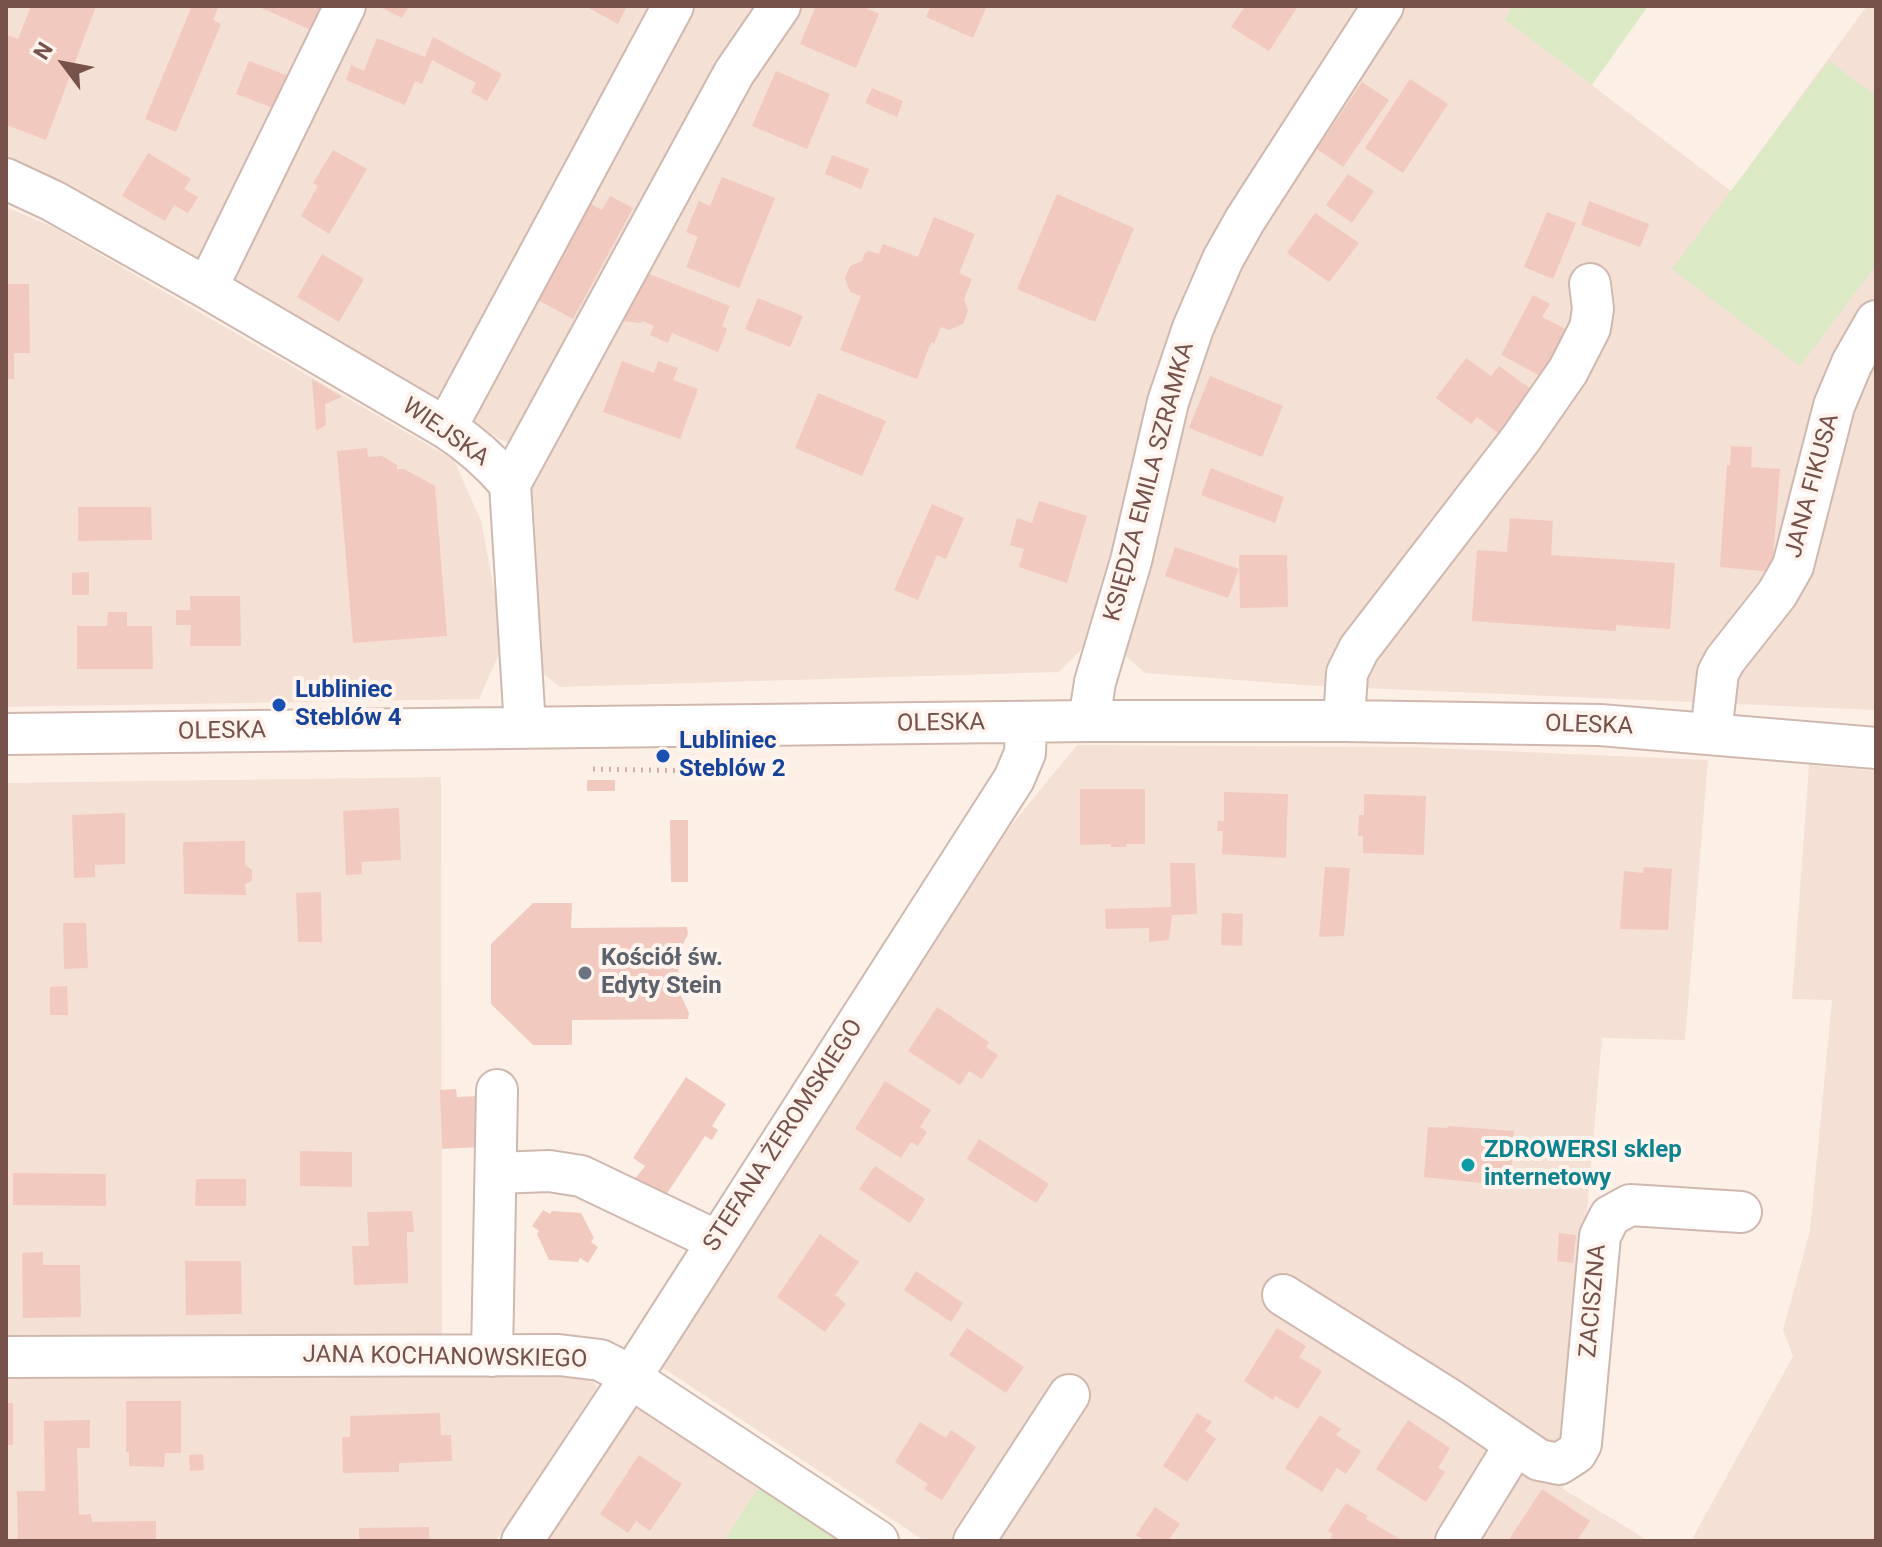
<!DOCTYPE html>
<html>
<head>
<meta charset="utf-8">
<style>
	body { margin:0 }
	#map { position:relative; width:1882px; height:1547px; overflow:hidden; background:#fcf0e6; font-family:Roboto,sans-serif }
	canvas { display:block }
	.frame { position:absolute; inset:0; border:8px solid #76524b; pointer-events:none }
	.north { position:absolute; left:24px; top:24px; width:80px; height:80px; -webkit-text-stroke:6px #fff4ed; paint-order:stroke; rotate:302deg; font-size:22px; font-weight:700; line-height:32px; text-align:center; color:#76524b }
	.north::after { content:''; display:block; margin:auto; width:28px; height:36px; background:#76524b; clip-path:polygon(50% 0,100% 100%,50% 72%,0 100%) }
</style>
</head>
<body>
<div id="map">
<canvas width="1882" height="1547"></canvas>
<div class="frame"></div>
<div class="north">N</div>
</div>
<script>
const c = document.querySelector('canvas').getContext('2d');
c.lineJoin = 'round';
function fill(path, color) {
  c.fillStyle = color;
  c.fill(path, 'evenodd');
}
function trace(path, color, width, dash) {
  c.strokeStyle = color;
  c.lineWidth = width;
  c.lineCap = dash ? 'butt' : 'round';
  c.setLineDash(dash || []);
  c.stroke(path);
}
function drawText(font, color, halo, rows, align = 'center') {
  c.font = font + ' Roboto,sans-serif';
  c.lineWidth = 8;
  c.setLineDash([]);
  c.textBaseline = 'middle';
  c.strokeStyle = halo;
  c.fillStyle = color;
  for (const [text, x, y, turn = 0] of rows) {
    c.save();
    c.translate(x, y);
    c.rotate((+turn || 0) * Math.PI / 180);
    c.textAlign = isNaN(turn) ? turn : align;
    if (halo) c.strokeText(text, 0, 0);
    c.fillText(text, 0, 0);
    c.restore();
  }
}
const residential = new Path2D(`
	M6 6H1361L1224 228 1095 636 1059 672 560 687 543 674 529 497 509 444 6 161Z
	M1393 6H1512L1506 20 1731 191 1867 6H1876V710L1316 686 1145 673 1121 652 1202 340 1277 199Z
	M6 207 51 226 454 460 481 521 499 616V654L479 699 6 707Z
	M1077 745 1412 747 1708 760 1685 1040 1602 1038 1563 1489 1649 1541H925L660 1366 1000 839Z
	M1809 765 1876 771V1541H1691L1793 1356 1783 1330 1810 1231 1832 1000 1792 999Z
	M441 777 442 1369 587 1375 597 1387 496 1541H6V783Z
	M637 1401 761 1483 724 1541H542Z`);
const green = new Path2D(`
	M1512 6H1648L1592 85 1505 20Z
	M1829 61 1876 96V265L1800 366 1672 269Z
	M761 1483 847 1541H724Z`);
const building = new Path2D(`
	M31 6H96L46 140 6 125 8 62 6 61V38L7 35 18 39Z
	M192 6H219L213 20 221 24 176 132 145 119Z
	M257 6H329L318 33Z
	M378 6H409L402 18Z
	M585 6H627L618 24Z
	M816 6H862L879 14 856 68 800 44Z
	M931 6H987L973 38 926 17Z
	M1245 6H1298L1269 51 1231 27Z
	M433 37 502 74 487 101 471 92 476 83 432 60 422 84 415 81 405 105 346 80 351 65 364 71 377 38 425 57Z
	M249 61 299 80 286 113 236 94Z
	M776 71 830 94 807 149 752 126Z
	M1410 79 1448 104 1403 173 1365 148Z
	M1362 82 1389 100 1343 167 1317 149Z
	M872 88 903 101 897 117 865 103Z
	M333 150 367 169 329 234 301 216 318 186 313 183Z
	M148 153 191 179 184 189 198 197 188 213 174 205 165 221 122 196Z
	M832 155 869 169 861 189 825 174Z
	M1348 174 1374 191 1352 223 1326 205Z
	M722 177 775 198 739 288 686 267 698 237 686 232 692 217 699 201 710 206Z
	M1057 194 1134 228 1095 322 1017 289Z
	M610 196 633 208 573 319 538 300 556 266 547 261 581 199 602 210Z
	M1589 201 1649 224 1640 247 1581 225Z
	M1547 212 1576 223 1553 279 1524 267Z
	M1315 213 1359 243 1329 282 1287 253Z
	M934 217 975 234 959 273 972 279 964 299 968 311 963 324 949 330 941 327 934 344 932 342 929 347 917 379 840 350 861 296 850 292 845 278 850 266 862 261 865 253 869 251 879 254 883 244 918 257Z
	M322 254 364 279 339 322 297 297Z
	M647 273 730 306 722 326 727 329 718 352 672 333 668 343 650 335 654 326 642 321 641 323 621 321Z
	M6 284H29L30 353H14V379H6Z
	M1533 295 1550 304 1542 317 1573 333 1548 380 1501 355Z
	M758 298 803 316 790 347 745 329Z
	M1466 358 1491 376 1499 366 1535 392 1502 436 1477 417 1471 424 1436 398Z
	M622 361 654 373 658 361 678 368 673 380 698 389 680 439 603 412Z
	M1210 376 1283 406 1262 457 1189 428Z
	M312 379 342 397 325 404 326 425 316 431Z
	M818 393 886 421 862 476 795 448Z
	M1731 446 1752 447 1751 467 1780 469 1772 572 1720 567 1727 465 1730 466Z
	M367 448 368 457 382 456 397 465V469H404L435 486 447 636 353 643 337 451Z
	M1211 468 1284 497 1275 523 1201 495Z
	M1039 501 1087 516 1067 583 1019 567 1024 549 1010 545 1017 518 1032 523Z
	M932 504 964 518 946 559 937 555 918 600 894 590Z
	M78 507H151L152 540 78 541Z
	M1510 518 1553 521 1551 555 1675 563 1670 629 1616 625V631L1472 621 1477 550 1507 552Z
	M1175 547 1239 569 1228 598 1165 576Z
	M1239 555H1287L1288 607 1240 608Z
	M89 572V595H72V573Z
	M190 596H240L241 646H190L191 625H176V610H190Z
	M108 612H127V626H152L153 669H77V626H107Z
	M587 780H615V791H587Z
	M1080 789H1145V844H1126V847H1111V844L1080 845Z
	M1224 792 1288 794 1286 858 1222 854 1223 831H1217L1218 821H1224Z
	M1364 794 1426 796 1424 855 1363 853V836H1358L1359 815H1364Z
	M399 808 401 860 362 862V874L346 875 343 811Z
	M125 813V864L95 865V877L74 878 72 815Z
	M670 820H688V882H671Z
	M245 841V865L252 870V881L245 884 246 895 184 894 183 842Z
	M1170 863H1195L1197 914 1172 915 1169 940 1149 942V928L1106 929 1105 909 1171 907Z
	M1325 867 1350 868 1344 936 1319 937Z
	M1644 867 1672 869 1668 930 1620 929 1624 871 1643 873Z
	M321 892 322 942H298L296 893Z
	M533 903H572L571 928 687 927 688 934 678 954 679 991 689 1013 688 1019 572 1020V1045H533L491 1004V944Z
	M1222 913 1243 914 1242 946 1221 945Z
	M63 923H86L88 968 64 969Z
	M67 986 68 1015H50V987Z
	M937 1007 989 1042 986 1047 998 1055 982 1079 969 1071 960 1085 908 1051Z
	M686 1077 726 1104 712 1126 718 1130 712 1140 705 1136 664 1198 635 1179 645 1166 633 1158Z
	M885 1081 931 1110 920 1127 927 1132 918 1146 911 1142 901 1158 855 1129Z
	M456 1089 457 1097 480 1096 481 1147 442 1149 440 1090Z
	M1448 1126 1514 1131 1510 1186 1424 1177 1428 1127 1448 1128Z
	M979 1139 1049 1184 1036 1203 967 1159Z
	M300 1151 352 1152V1187L300 1186Z
	M875 1166 925 1199 910 1223 859 1189Z
	M13 1173 106 1174V1206L13 1205Z
	M196 1179H246V1206H195Z
	M543 1210 550 1214 552 1211 581 1213 594 1238 591 1242 598 1247 588 1263 580 1258 578 1262 549 1260 537 1234 539 1231 532 1226Z
	M412 1211 414 1232H407L408 1283 354 1285 352 1246H369L367 1212Z
	M1559 1233 1576 1235 1573 1263 1557 1261Z
	M820 1234 859 1262 835 1295 846 1304 825 1332 777 1297Z
	M43 1252V1265H80L81 1317 23 1318 22 1253Z
	M185 1261H241L242 1314 186 1315Z
	M916 1271 963 1303 951 1322 904 1290Z
	M967 1328 1024 1367 1006 1393 949 1355Z
	M1277 1328 1306 1346 1299 1357 1322 1371 1298 1409 1275 1396 1273 1400 1244 1381Z
	M126 1401H181V1453H165L164 1467 129 1466V1452H126Z
	M6 1403H13V1445H6Z
	M440 1413 441 1435H451L452 1461 399 1463V1472L343 1473 342 1437H350V1416Z
	M1197 1413 1212 1422 1205 1431 1216 1439 1187 1482 1163 1466Z
	M1320 1415 1341 1429 1336 1435 1361 1451 1346 1474 1337 1468 1322 1492 1285 1468Z
	M90 1420V1448H77L79 1515 91 1514 92 1522 156 1521V1541H18L17 1491H45L44 1421Z
	M1408 1420 1450 1448 1438 1468 1445 1472 1426 1502 1376 1469Z
	M920 1422 946 1438 951 1430 976 1447 942 1500 924 1489 928 1484 895 1462Z
	M203 1454 204 1470 190 1471 189 1455Z
	M639 1455 682 1484 650 1531 636 1521 628 1533 600 1514Z
	M1542 1489 1590 1521 1577 1541H1508Z
	M1346 1503 1368 1516 1366 1519 1403 1541H1329L1333 1534 1328 1531Z
	M1155 1507 1180 1524 1168 1541H1145L1136 1535Z
	M429 1527V1541H359V1528Z`);
const path = new Path2D(`
	M593 769 700 771 723 767`);
const minor = new Path2D(`
	M6 179 53 201 207 288 446 428C471 444 491 462 510 484L525 727
	M207 288 345 6
	M446 428 673 6
	M510 484 734 73 780 6
	M1089 721 1095 682 1131 561 1168 402 1193 328 1223 259 1245 220 1383 6
	M1344 721 1347 673 1359 649 1520 440 1568 371 1590 328 1593 309 1590 284
	M1711 733 1718 673 1725 660 1777 594 1793 566 1834 406 1852 363 1876 321
	M6 734 1089 721H1344L1600 725 1876 748
	M496 1173 549 1171 581 1176 717 1241
	M1283 1295 1452 1401 1539 1460 1559 1464 1576 1453 1581 1444 1600 1236 1610 1216 1630 1205 1741 1212
	M492 1356 497 1090
	M6 1357 559 1355 600 1360 614 1367 878 1541
	M522 1541 631 1377 1014 779 1025 753 1026 723
	M974 1541 1069 1395
	M1456 1541 1515 1445`);
const markers = [
	[279,705,8,"#1a4fb4"],
	[663,756,8,"#1a4fb4"],
	[585,973,8,"#6b7280"],
	[1468,1165,8,"#0f9aa8"]
];
const streetNames = [
	["WIEJSKA",445,433,35],
	["KSIĘDZA EMILA SZRAMKA",1150,482,-75],
	["JANA FIKUSA",1813,486,-75],
	["OLESKA",941,724,-1],
	["OLESKA",1589,726,2],
	["OLESKA",222,732,-1],
	["STEFANA ŻEROMSKIEGO",784,1136,-57],
	["ZACISZNA",1594,1301,-85],
	["JANA KOCHANOWSKIEGO",445,1358,1]
];
const transitNames = [
	["Lubliniec",295,691],
	["Steblów 4",295,719],
	["Lubliniec",679,742],
	["Steblów 2",679,770]
];
const worshipNames = [
	["Kościół św.",601,959],
	["Edyty Stein",601,987]
];
const cultureNames = [
	["ZDROWERSI sklep",1484,1151],
	["internetowy",1484,1179]
];
fill(residential, '#f4e0d5');
fill(green, '#dbeac4');
fill(building, '#f2c9be');
trace(minor, '#d0b8af', 44);
trace(path, '#d7aca1', 5, [2, 6]);
trace(minor, '#fff', 40);
for (const [x, y, r, color] of markers) {
  const dot = new Path2D();
  dot.arc(x, y, r, 0, 2 * Math.PI);
  c.fillStyle = color;
  c.fill(dot);
  trace(dot, '#fff4ed', 3);
}
drawText('24px', '#76524b', '#fff4ed', streetNames);
drawText('bold 24px', '#164399', '#fff4ed', transitNames, 'left');
drawText('bold 24px', '#5b616d', '#fff4ed', worshipNames, 'left');
drawText('bold 24px', '#0d838f', '#fff4ed', cultureNames, 'left');
</script>
</body>
</html>
